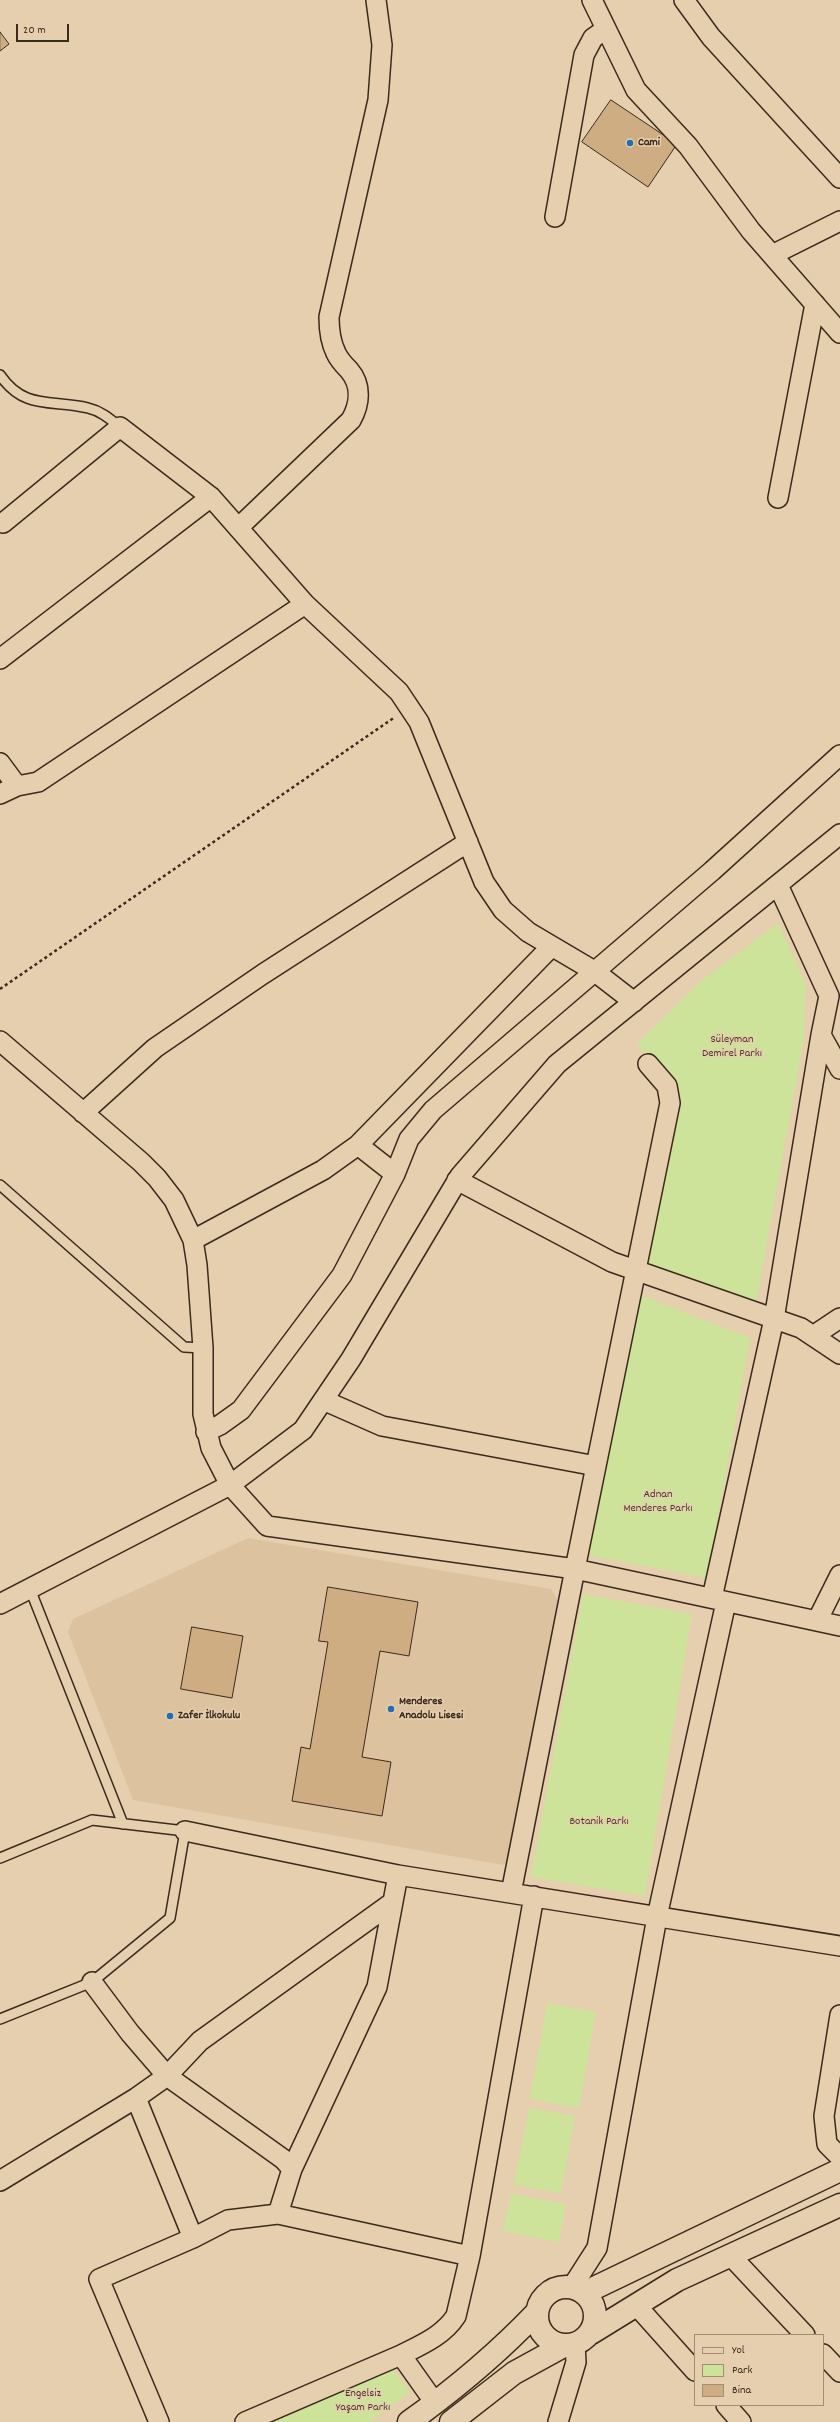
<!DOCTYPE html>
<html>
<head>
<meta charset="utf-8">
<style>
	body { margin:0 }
	#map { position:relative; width:840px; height:2422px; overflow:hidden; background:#e6cfaf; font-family:Dekko,sans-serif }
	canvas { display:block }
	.legend { position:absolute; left:694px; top:2334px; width:130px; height:72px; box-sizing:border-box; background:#e6cfaf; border:1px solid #a28d75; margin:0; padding:5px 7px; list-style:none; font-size:12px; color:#3b2a1e }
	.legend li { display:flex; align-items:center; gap:8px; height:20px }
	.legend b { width:20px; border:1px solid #a28d75 }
	.scale { position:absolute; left:16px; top:24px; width:53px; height:18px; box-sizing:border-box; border:2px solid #3b2a1e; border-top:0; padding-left:5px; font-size:12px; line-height:14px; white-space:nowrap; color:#3b2a1e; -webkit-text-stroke:3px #e6cfaf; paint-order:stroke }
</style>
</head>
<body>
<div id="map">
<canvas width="840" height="2422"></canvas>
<ul class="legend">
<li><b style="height:5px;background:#e6cfaf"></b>Yol</li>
<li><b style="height:11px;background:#cde399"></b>Park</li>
<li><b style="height:11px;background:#cead82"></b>Bina</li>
</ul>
<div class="scale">20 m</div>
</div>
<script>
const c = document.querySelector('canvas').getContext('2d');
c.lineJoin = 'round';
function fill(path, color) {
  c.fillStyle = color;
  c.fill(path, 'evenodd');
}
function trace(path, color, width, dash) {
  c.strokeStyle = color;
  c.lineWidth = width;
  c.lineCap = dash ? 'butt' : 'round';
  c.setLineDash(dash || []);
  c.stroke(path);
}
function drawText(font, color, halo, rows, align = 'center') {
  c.font = font + ' Dekko,sans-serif';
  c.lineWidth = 3;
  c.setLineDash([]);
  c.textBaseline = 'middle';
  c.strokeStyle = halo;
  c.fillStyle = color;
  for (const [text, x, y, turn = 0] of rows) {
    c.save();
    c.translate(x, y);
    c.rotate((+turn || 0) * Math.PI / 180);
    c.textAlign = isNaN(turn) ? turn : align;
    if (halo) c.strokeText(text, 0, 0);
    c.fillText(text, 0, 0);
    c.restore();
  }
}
const built = new Path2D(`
	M248 1538 551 1589 559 1602 513 1858 503 1865 133 1800 68 1632 73 1619Z`);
const green = new Path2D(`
	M778 923 806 984 804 1038 756 1303 645 1262 681 1094 637 1044 701 981Z
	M642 1296 750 1338 707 1578 583 1554Z
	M583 1594 692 1614 645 1896 531 1877Z
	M547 2003 596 2012 579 2108 530 2099Z
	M529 2108 575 2116 561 2193 514 2185Z
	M511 2194 566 2204 559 2242 503 2231Z
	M391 2367 410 2392 369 2422H260Z`);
const building = new Path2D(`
	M0 32 9 44 0 51Z
	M611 100 677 144 648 187 582 142Z
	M328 1587 418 1602 409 1656 380 1651 362 1757 391 1762 382 1816 292 1801 301 1747 310 1749 328 1642 319 1641Z
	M192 1627 243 1636 232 1698 181 1689Z`);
const path = new Path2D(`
	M0 989 395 717`);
const lane = new Path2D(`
	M0 375C25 411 52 399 88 408 101 411 110 419 120 427
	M0 1185 184 1347 203 1348
	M30 1589 123 1824
	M0 1858 92 1820 185 1831 170 1918 92 1982 0 2019`);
const street = new Path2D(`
	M592 0 636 90 688 146 751 231 840 333
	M684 0 711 37 840 178
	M555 217 584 55 593 38 606 29
	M772 255 840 221
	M778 498 815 304
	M3 523 120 427 211 497 305 604 399 692 419 722 484 882 503 910 528 932 594 971 634 1002
	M238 528 351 420C360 404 362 385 349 370 344 365 339 360 336 353 330 341 329 330 329 317L378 100 382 45 376 0
	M0 659 211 497
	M0 763 17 786
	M0 794 17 786 38 782 305 604
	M778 885 829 996 821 1035 840 1069
	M0 1041 141 1162 157 1178 174 1200 193 1240 197 1265 203 1348V1414L211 1448 230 1485 267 1526 575 1569 511 1893
	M648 1064 667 1086 670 1103 575 1569 840 1626
	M83 1113 155 1048 263 974 468 842
	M358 1145 395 1174
	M457 1180 612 1262 801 1328 840 1354
	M193 1240 323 1170 358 1145 551 947
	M813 1336 840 1318
	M323 1400 382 1426 596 1466
	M206 1432 220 1425 241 1410 342 1275 395 1174 409 1139 433 1110 712 871 840 755
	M712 1598 774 1319 821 1035
	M0 1604 230 1485 303 1430 351 1359 460 1176 557 1064 840 834
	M817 1621 840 1575
	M185 1831 398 1875 377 1987 292 2169
	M398 1875 840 1946
	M92 1982 130 2033 167 2076 283 2159 292 2169 278 2214 228 2220 193 2238 99 2279 159 2422
	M840 2015 824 2116 827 2144 840 2157
	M136 2098 193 2238
	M0 2181 136 2098 167 2076 200 2041 393 1902
	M278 2214 470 2256 534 1896
	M730 2255 805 2335
	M572 2287 597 2248 657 1917 726 1602
	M636 2305 695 2371
	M823 2354 840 2372
	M401 2355C421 2345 443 2336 456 2316L470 2256
	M726 2405 741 2422
	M245 2422 401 2355 435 2403
	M558 2422 576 2362 575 2344`);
const secondary = new Path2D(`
	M537 2316a29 29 0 1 1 58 0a29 29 0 1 1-58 0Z
	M584 2293 840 2170
	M591 2333 677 2280 840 2205
	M409 2422C455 2389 498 2353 537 2312
	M451 2422 514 2373 565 2345`);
const markers = [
	[630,143,4,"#1f6fb2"],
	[391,1709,4,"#1f6fb2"],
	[170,1716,4,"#1f6fb2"]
];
const poiNames = [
	["Cami",638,143],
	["Menderes",399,1702],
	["Anadolu Lisesi",399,1716],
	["Zafer İlkokulu",178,1716]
];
const parkNames = [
	["Süleyman",732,1040],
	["Demirel Parkı",732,1054],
	["Adnan",658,1495],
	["Menderes Parkı",658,1509],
	["Botanik Parkı",599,1822],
	["Engelsiz",363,2394],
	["Yaşam Parkı",363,2408]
];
fill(built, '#dcc29f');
fill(green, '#cde399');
fill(building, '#cead82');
trace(building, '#3b2a1e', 1);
trace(lane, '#3b2a1e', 12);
trace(street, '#3b2a1e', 22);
trace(secondary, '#3b2a1e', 25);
trace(path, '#3b2a1e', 2.5, [3, 3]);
trace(lane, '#e6cfaf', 9);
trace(street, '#e6cfaf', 19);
trace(secondary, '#e6cfaf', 22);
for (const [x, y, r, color] of markers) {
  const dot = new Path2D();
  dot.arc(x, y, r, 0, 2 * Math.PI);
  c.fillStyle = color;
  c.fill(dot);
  trace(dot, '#e6cfaf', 1.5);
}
drawText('bold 12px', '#3b2a1e', '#e6cfaf', poiNames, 'left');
drawText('12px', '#4a3c2a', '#e6cfaf', parkNames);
</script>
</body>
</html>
